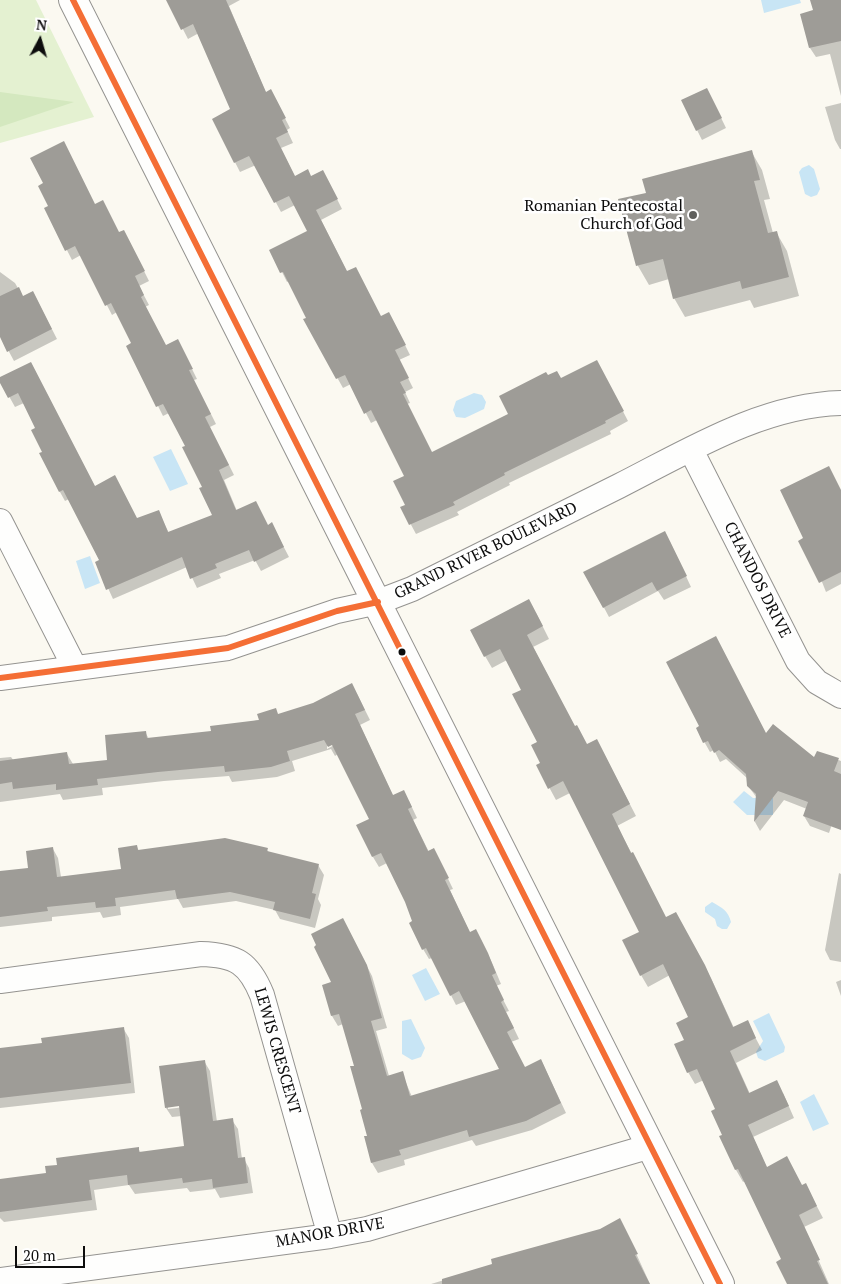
<!DOCTYPE html>
<html>
<head>
<meta charset="utf-8">
<style>
	body { margin:0 }
	#map { position:relative; width:841px; height:1284px; overflow:hidden; background:#fbf9f1; font-family:"PT Serif",serif }
	canvas { display:block }
	.north { position:absolute; left:15px; top:15px; width:50px; height:50px; -webkit-text-stroke:4px #fff; paint-order:stroke; rotate:6deg; font-size:14px; font-weight:700; line-height:20px; text-align:center; color:#0d0d0d }
	.north::after { content:''; display:block; margin:auto; width:18px; height:22px; background:#0d0d0d; clip-path:polygon(50% 0,100% 100%,50% 72%,0 100%) }
	.scale { position:absolute; left:15px; top:1246px; width:70px; height:22px; box-sizing:border-box; border:2px solid #0d0d0d; border-top:0; padding-left:6px; font-size:15px; line-height:18px; white-space:nowrap; color:#0d0d0d; -webkit-text-stroke:4px #fff; paint-order:stroke }
</style>
</head>
<body>
<div id="map">
<canvas width="841" height="1284"></canvas>
<div class="north">N</div>
<div class="scale">20 m</div>
</div>
<script>
const c = document.querySelector('canvas').getContext('2d');
c.lineJoin = 'round';
function fill(path, color) {
  c.fillStyle = color;
  c.fill(path, 'evenodd');
}
function trace(path, color, width, dash) {
  c.strokeStyle = color;
  c.lineWidth = width;
  c.lineCap = dash ? 'butt' : 'round';
  c.setLineDash(dash || []);
  c.stroke(path);
}
function drawText(font, color, halo, rows, align = 'center') {
  c.font = font + ' "PT Serif",serif';
  c.lineWidth = 5;
  c.setLineDash([]);
  c.textBaseline = 'middle';
  c.strokeStyle = halo;
  c.fillStyle = color;
  for (const [text, x, y, turn = 0] of rows) {
    c.save();
    c.translate(x, y);
    c.rotate((+turn || 0) * Math.PI / 180);
    c.textAlign = isNaN(turn) ? turn : align;
    if (halo) c.strokeText(text, 0, 0);
    c.fillText(text, 0, 0);
    c.restore();
  }
}
const green = new Path2D(`
	M0 0H36L94 117 0 143Z`);
const forest = new Path2D(`
	M0 92 74 102 0 127Z`);
const water = new Path2D(`
	M761 0H800L801 3 764 13Z
	M809 165 814 169 820 189 817 195 811 197 805 194 799 172 802 168Z
	M474 393 482 395 486 402 484 409 465 418 456 417 453 410 456 401Z
	M171 449 188 484 170 491 153 457Z
	M90 556 100 583 85 589 76 561Z
	M744 791 753 798H773V815H747L733 802Z
	M712 902C722 908 728 910 731 922L727 929H722L717 926 715 919 705 912V907Z
	M426 968 440 994 425 1001 412 975Z
	M769 1013 785 1047 784 1052 765 1061 758 1058 756 1052 763 1041 753 1021Z
	M411 1019 425 1048 421 1057 412 1060 402 1054V1021Z
	M814 1094 829 1124 813 1131 800 1102Z`);
const shadow = new Path2D(`
	M168 0H240L229 6 266 93 276 101 290 128 287 130 293 143 281 148 295 177H311L328 181 342 209 321 220 347 272 381 317 394 323 410 355 399 360 413 388 405 392 410 403 407 404 432 454 509 414 547 377 561 380 602 371 628 421 610 431 611 434 509 483 510 485 457 512 459 515 416 534 402 508 407 505 406 476 377 420 371 423 351 384 343 388 305 320 308 318 289 281 287 282 282 272 309 231 295 205 281 212 256 165 240 172 213 119 232 110 199 33 188 39Z
	M812 0H841V96L830 54 816 57 810 48 814 11Z
	M707 89 726 128 702 140 697 130Z
	M841 103V149H840L835 140 825 107Z
	M751 151 762 170 770 199 764 200 773 233 776 232 787 251 799 296 754 308 750 300 685 317 674 298 669 279 649 285 638 266 620 200 647 194Z
	M95 206 119 234 129 241 149 281 139 286 149 305 145 307 166 347 183 351 197 379 194 380 216 424 210 427 234 475 224 480 237 511 268 526 277 534 289 557 261 571 255 560 219 574 221 578 197 588 187 567 113 599 96 562 100 561 69 499 65 501 60 492 37 429 24 403 15 407 0 380 31 363 95 487 137 519 158 511 169 533 214 515 187 446 169 413 163 416 128 346 133 344 117 312 112 315 81 255 72 260 46 209 50 207Z
	M0 272 15 283 23 297 33 292 57 339 14 361 0 335Z
	M841 491V584L826 592 805 539Z
	M670 542 691 587 664 600 658 591 609 617 585 572Z
	M536 613 549 639 533 647 575 728 587 745 603 752 636 816 617 826 632 854 666 919 675 914 711 978 734 1028 747 1022 762 1050 736 1063 750 1094 783 1093 794 1118 753 1137 767 1168 802 1186 812 1197 823 1218 804 1227 829 1284H788L783 1260 745 1181 743 1182 736 1170 721 1137 724 1135 717 1109 704 1080 695 1084 688 1072 686 1041 690 1018 670 975 648 987 641 975 640 932 570 793 556 800 537 765 541 763 539 743 523 690 507 660 492 668 485 656Z
	M357 694 370 720 360 725 393 796 409 801 417 818 413 820 429 852 439 860 453 889 450 890 470 933 481 940 493 965 501 984 496 986 509 1011 506 1012 519 1039 511 1042 525 1068 541 1060 566 1113 532 1130 476 1146 472 1140 404 1160 405 1165 378 1173 372 1163 365 1137 369 1136 355 1067 343 1024 338 1026 332 1016 323 986 333 983 348 929 372 976 387 1028 376 1031 389 1076 402 1073 412 1097 500 1070 466 1001 456 1005 432 958 429 959 423 949 406 901 387 863 379 867 373 857 358 826 370 820 338 754 335 756 331 749 292 761 295 771 277 777 232 782 229 776 164 781 102 788 103 795 63 800 60 794 0 802V758L11 757 14 761 67 754 73 764 109 761 145 732 149 739 212 732ZM337 741 338 743 327 749V746Z
	M697 729 767 734 815 760 818 752 841 761V821L834 818 829 833 810 826 804 816 807 809 784 800 760 831 755 822 757 798 748 786V779L726 759 720 762 714 750 710 752Z
	M137 847 139 851 267 849 269 853 318 865 324 875 318 899 321 905 315 928 280 919 275 910 236 901 183 908 178 899 120 907 121 915 103 918 100 912 52 917V921L0 927V873L29 869 53 849 58 858 61 877 122 870Z
	M839 873 841 874V962L830 960 825 950Z
	M841 980V996L836 982Z
	M123 1028 129 1038 135 1093 0 1108V1049L43 1044Z
	M204 1061 210 1071 217 1122 232 1120 238 1129 242 1159H244L249 1168 253 1193 220 1198 215 1189 190 1192 187 1188 135 1194 129 1185 94 1190 97 1210 4 1222 0 1218V1181L47 1174 138 1148 141 1153 186 1147 182 1116 172 1117 166 1108ZM185 1104V1107L168 1109V1106Z
	M625 1229 650 1284H431L494 1265Z`);
const building = new Path2D(`
	M166 0H226L266 92 271 89 286 118 282 120 288 132 276 138 295 176 308 169 311 176 323 170 338 199 316 210 347 271 356 267 381 316 389 312 406 345 395 350 409 378 400 382 406 393 403 394 432 452 508 414 499 396 546 372 548 375 557 371 561 378 597 360 624 411 605 421 606 423 504 473 505 475 453 502 455 505 409 525 400 507 405 505 393 481 404 476 371 410 364 414 345 375 336 379 303 319 306 318 283 272 280 273 269 250 307 231 289 196 274 203 249 156 234 163 212 119 230 109 193 24 181 30Z
	M810 0H841V41L809 48 800 14 813 10Z
	M707 88 722 118 696 131 681 100Z
	M64 141 95 204 103 200 119 232 124 230 145 271 135 276 144 295 141 297 166 345 178 339 193 369 189 370 211 414 205 417 229 465 219 470 236 510 256 501 268 525 272 522 284 547 254 562 249 550 215 564 217 568 190 579 182 557 106 590 95 562 99 560 63 490 59 492 39 453 42 452 31 430 35 428 18 393 8 398 0 383V377L31 362 95 486 115 475 137 518 159 510 168 532 212 515 199 488 202 487 182 447 185 446 163 404 156 407 126 346 131 343 111 303 105 306 75 246 65 251 44 208 48 206 38 186 43 183 30 158Z
	M752 150 760 180 754 181 768 233 777 231 789 277 742 289 740 281 673 299 663 259 636 266 618 199 646 193 642 179Z
	M19 287 23 296 33 291 52 329 7 352 0 337V296Z
	M829 466 841 490V572L819 583 798 541 803 538 780 490Z
	M665 531 687 576 657 591 652 582 603 608 583 572Z
	M529 599 543 626 527 635 575 726 577 725 587 744 597 739 630 804 612 814 631 853 633 852 666 917 676 912 705 965 733 1027 748 1020 756 1038 730 1051 749 1093 777 1080 789 1106 748 1125 767 1167 787 1156 802 1185 806 1183 817 1206 799 1215 820 1260 817 1261 828 1284H787L776 1262 781 1259 738 1169 735 1170 719 1136 722 1135 711 1111 715 1109 697 1069 687 1073 674 1044 684 1040 676 1023 688 1017 663 964 640 976 622 940 639 932 563 781 548 789 536 765 540 763 531 745 537 742 512 694 521 690 500 649 484 657 470 630Z
	M716 636 766 733 773 724 814 757 817 751 839 758 834 771 841 774V830L803 816 808 802 778 791 754 822 756 794 747 786 746 774 719 750 714 753 708 741 703 743 696 728 699 726 666 662Z
	M352 683 365 710 355 714 393 795 404 790 412 807 408 809 428 851 434 848 449 878 445 880 470 932 476 929 488 953 496 973 492 975 504 1000 501 1002 514 1028 507 1032 525 1067 541 1059 561 1103 526 1121 469 1137 467 1130 399 1150 401 1155 371 1163 364 1136H367L360 1110 362 1109 350 1066H354L339 1014 331 1016 322 985 331 982 314 947 316 945 311 934 343 918 367 965 382 1018 371 1021 387 1076 403 1071 410 1096 499 1069 459 991 450 996 426 948 422 950 409 923 412 921 405 902 381 853 372 857 356 825 369 819 332 745 328 747 324 740 287 751 290 761 271 767 225 772 224 766 158 772 97 779 98 785 56 790V784L13 789 12 782 0 784V761L67 752 69 764 107 760 105 735 146 731 147 738 211 731 210 726 259 720 257 714 276 708 278 714 313 703Z
	M225 838 268 848 267 851 319 864 312 893 316 894 310 919 273 910 275 902 230 892 177 899 175 890 115 898 116 906 96 908 95 902 47 907 48 911 0 917V871L28 868 26 851 53 847 57 877 121 869 118 848 137 845 138 850Z
	M124 1027 131 1083 0 1098V1048L42 1043 41 1038Z
	M205 1060 213 1121 233 1118 238 1158 245 1157 248 1183 213 1188 212 1179 183 1183 182 1178 128 1185 127 1175 89 1180 92 1200 0 1212V1179L46 1173 45 1166 57 1165 56 1158 139 1147V1152L184 1146 179 1106 165 1108 159 1066Z
	M620 1218 638 1254 635 1255 650 1284H442V1279L492 1264 491 1259 600 1229Z`);
const minor = new Path2D(`
	M691 450 798 661 817 682 841 696
	M0 521 75 668
	M0 678 228 648 337 611 378 602 412 589C481 555 550 520 619 486 688 451 762 405 841 403
	M0 981 201 954C236 955 249 963 262 995L330 1236
	M0 1280 330 1236 367 1229 651 1146`);
const tertiary = new Path2D(`
	M73 0 720 1284`);
const bus1 = new Path2D(`
	M73 0 720 1284
	M0 678 228 648 337 611 378 602`);
const markers = [
	[693,215,5,"#60605d"],
	[402,652,4.5,"#0d0d0d"]
];
const poiNames = [
	["Romanian Pentecostal",683,206],
	["Church of God",683,224]
];
const streetNames = [
	["GRAND RIVER BOULEVARD",486,551,-26],
	["CHANDOS DRIVE",757,580,63],
	["LEWIS CRESCENT",277,1051,74],
	["MANOR DRIVE",330,1233,-10]
];
fill(green, '#e4f1d1');
fill(forest, '#d4e8bf');
fill(water, '#c8e5f5');
fill(shadow, '#0003');
fill(building, '#9e9c97');
trace(minor, '#949390', 26);
trace(tertiary, '#949390', 30);
trace(minor, '#fefefd', 24);
trace(tertiary, '#fefefd', 28);
trace(bus1, '#f46e35', 6);
for (const [x, y, r, color] of markers) {
  const dot = new Path2D();
  dot.arc(x, y, r, 0, 2 * Math.PI);
  c.fillStyle = color;
  c.fill(dot);
  trace(dot, '#fff', 2);
}
drawText('16px', '#0d0d0d', '#fff', poiNames, 'right');
drawText('16px', '#0d0d0d', '#fff', streetNames);
</script>
</body>
</html>
